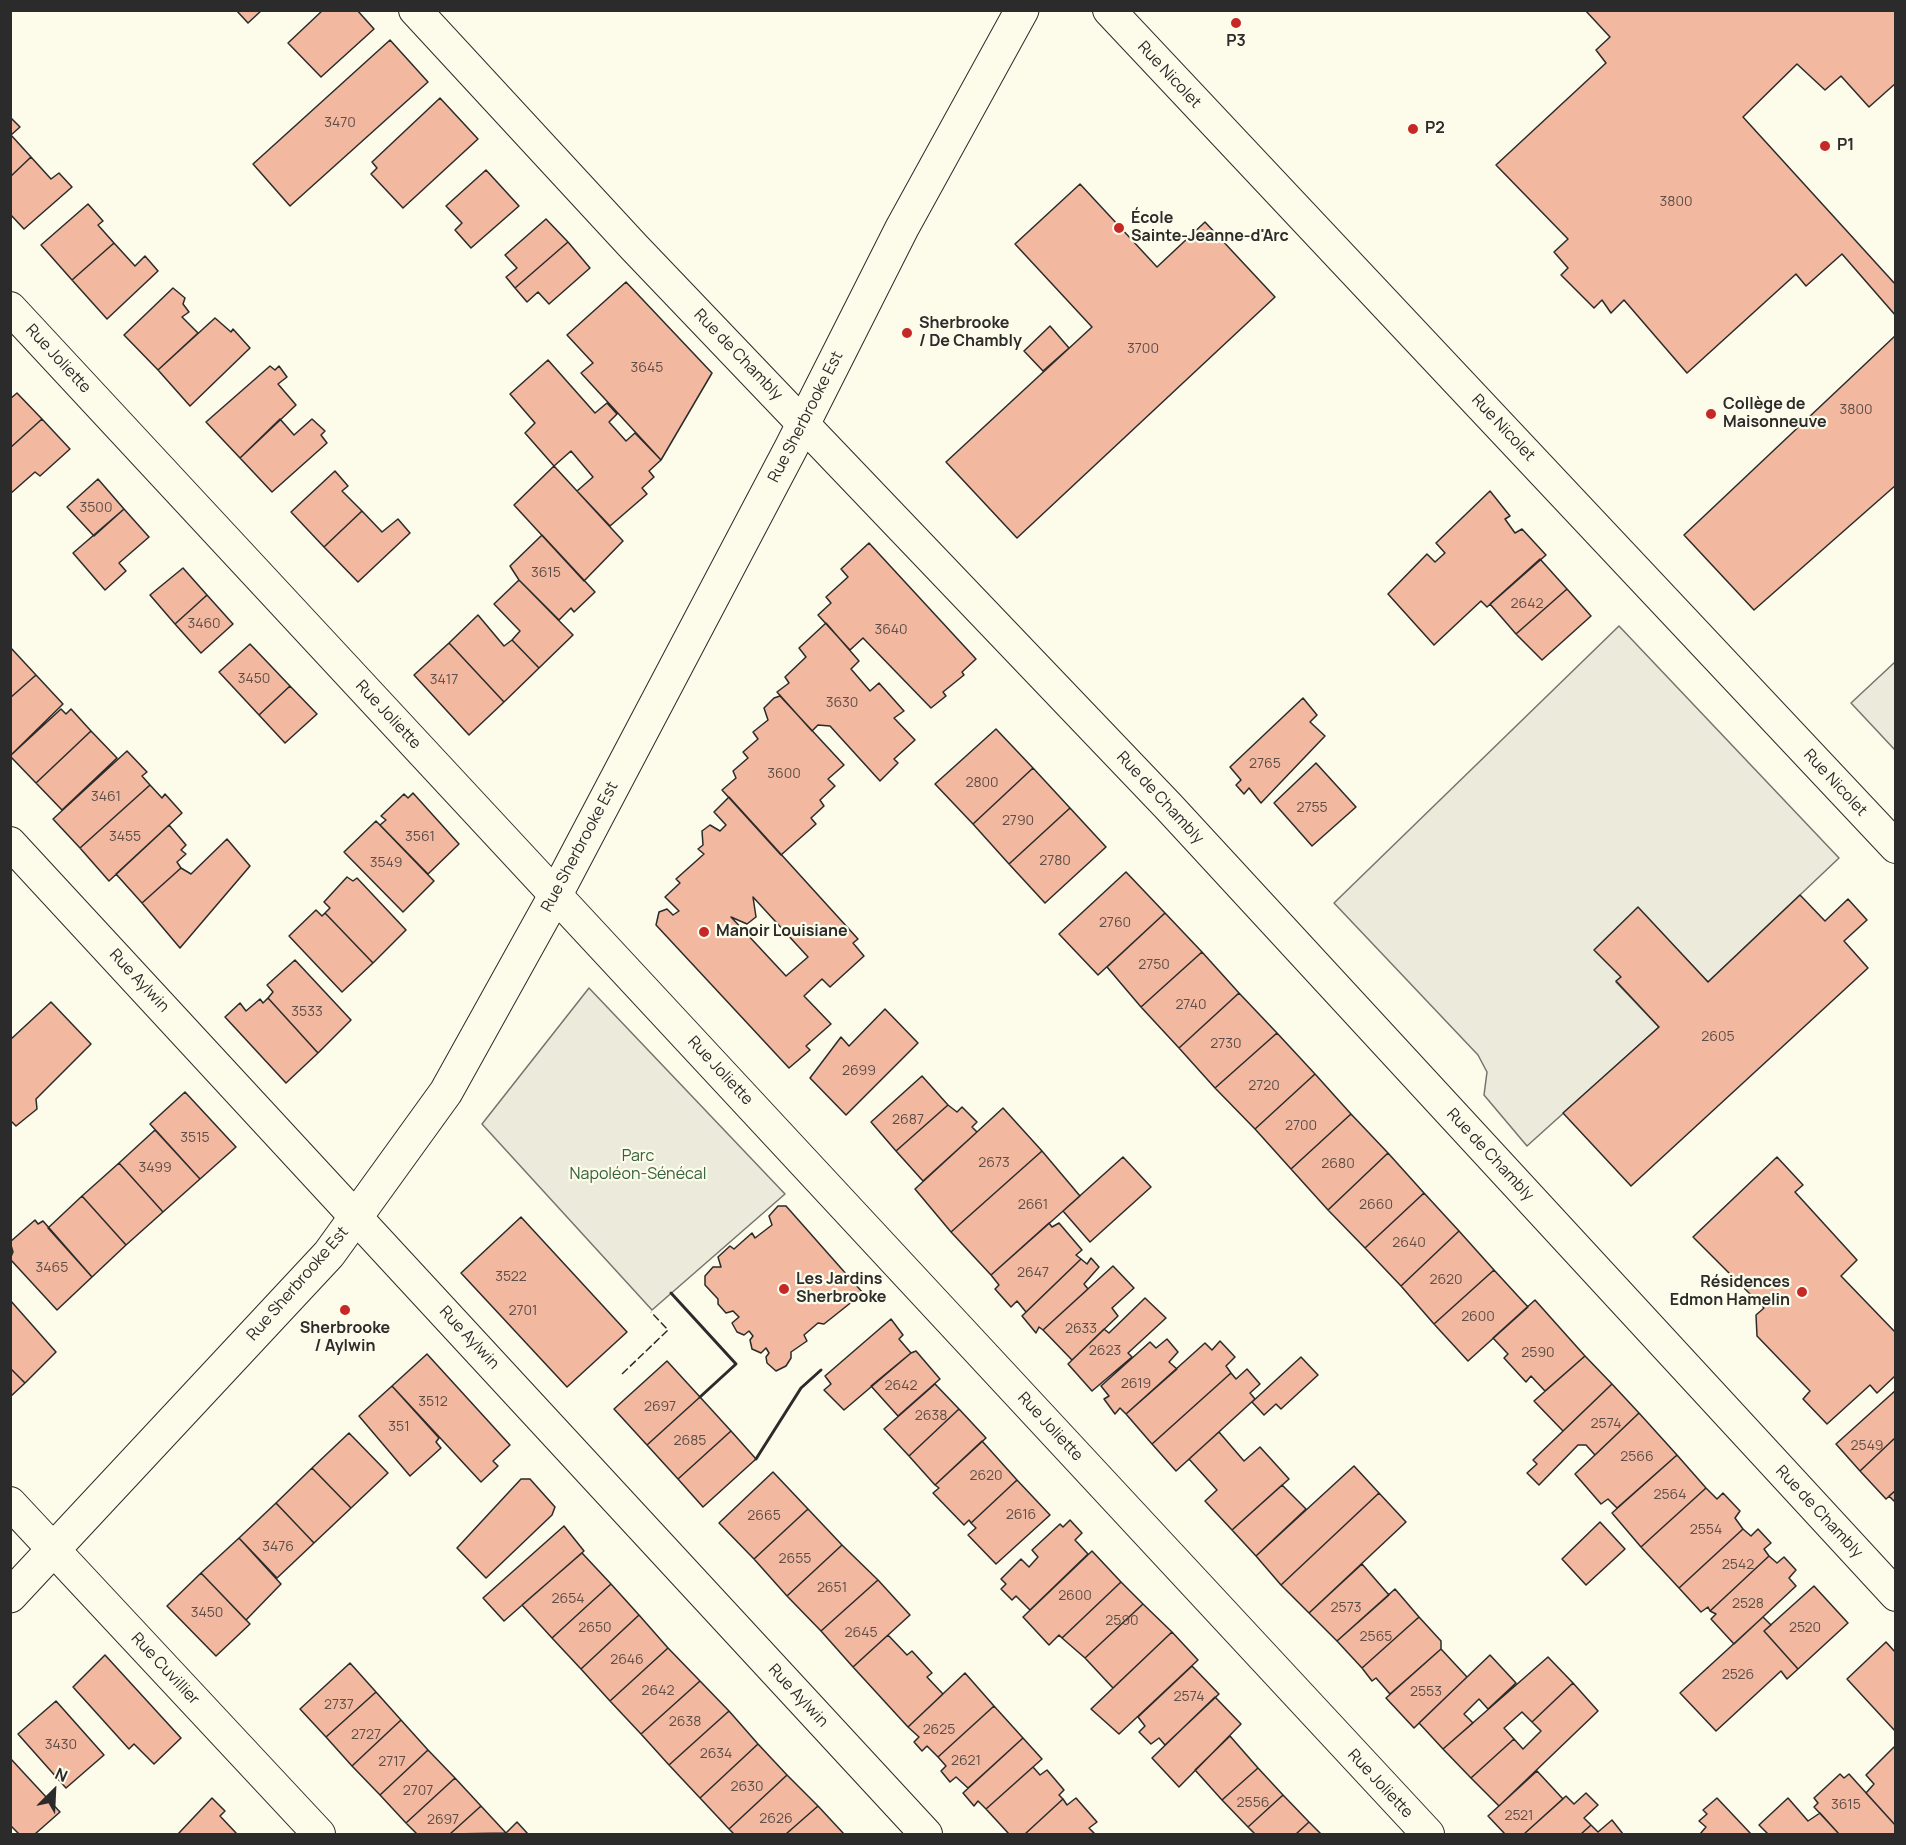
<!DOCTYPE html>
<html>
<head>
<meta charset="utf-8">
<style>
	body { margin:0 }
	#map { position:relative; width:1906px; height:1845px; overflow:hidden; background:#fdfbea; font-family:Manrope,sans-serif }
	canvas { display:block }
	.frame { position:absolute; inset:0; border:12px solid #2b2b2b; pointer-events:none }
	.north { position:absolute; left:24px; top:1761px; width:60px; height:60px; -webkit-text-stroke:4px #fdfbea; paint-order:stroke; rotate:24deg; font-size:16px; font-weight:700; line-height:24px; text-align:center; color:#2b2b2b }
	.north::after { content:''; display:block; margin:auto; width:21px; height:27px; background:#2b2b2b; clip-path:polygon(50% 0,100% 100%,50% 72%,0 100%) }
</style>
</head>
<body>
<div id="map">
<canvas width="1906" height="1845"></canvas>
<div class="frame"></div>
<div class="north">N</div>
</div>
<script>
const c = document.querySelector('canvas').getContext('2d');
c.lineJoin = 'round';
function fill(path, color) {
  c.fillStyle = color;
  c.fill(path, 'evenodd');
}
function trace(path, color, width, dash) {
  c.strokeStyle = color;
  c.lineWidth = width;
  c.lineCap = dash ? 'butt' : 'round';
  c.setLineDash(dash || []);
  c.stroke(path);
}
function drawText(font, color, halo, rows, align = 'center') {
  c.font = font + ' Manrope,sans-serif';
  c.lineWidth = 4.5;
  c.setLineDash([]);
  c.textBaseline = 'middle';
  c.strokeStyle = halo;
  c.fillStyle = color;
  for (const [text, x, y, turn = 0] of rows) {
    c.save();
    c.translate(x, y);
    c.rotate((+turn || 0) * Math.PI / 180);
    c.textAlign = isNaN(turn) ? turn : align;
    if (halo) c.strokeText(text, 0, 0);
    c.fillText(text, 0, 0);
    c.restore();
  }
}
const green = new Path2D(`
	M1619 626 1839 858 1708 982 1638 908 1621 977 1616 982 1659 1027 1527 1146 1484 1095 1487 1072 1478 1055 1334 903Z
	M1895 662V750L1851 703Z
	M589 988 785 1194 652 1310 482 1124Z`);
const building = new Path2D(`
	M236 10H262L248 23Z
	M323 10H357L374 29 321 77 288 43Z
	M1585 10H1896V83L1869 107 1841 76 1825 90 1797 64 1743 117 1896 285V316L1842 254 1806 286 1796 274 1687 373 1624 300 1611 313 1602 300 1594 308 1561 275 1568 268 1554 252 1568 239 1496 165 1606 63 1596 50 1610 37Z
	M390 40 428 82 290 206 253 164Z
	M440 98 478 139 403 208 371 174 377 168 372 162Z
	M10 117 20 127 11 135 31 157 10 177Z
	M31 157 51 179 59 173 72 187 24 229 10 214V177Z
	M486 170 519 206 471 248 455 230 462 223 446 206Z
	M1080 184 1157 267 1205 222 1275 297 1017 538 946 462 1092 327 1015 244Z
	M88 204 103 221 98 225 114 243 72 280 41 245Z
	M546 219 568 242 515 288 506 277 517 268 505 255Z
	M568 242 590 268 549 304 538 292 527 302 515 288Z
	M114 243 135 266 145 256 158 271 107 319 72 280Z
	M626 282 712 373 661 460 581 373 593 363 567 335Z
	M173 288 185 298 183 304 189 312 182 317 198 333 158 370 124 335Z
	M215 318 231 332 233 329 250 348 190 406 158 370Z
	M1050 326 1069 348 1043 371 1024 351Z
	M1896 335V485L1754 610 1684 535Z
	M548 360 595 413 607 403 617 414 609 422 626 441 635 433 661 460 649 471 654 477 642 488 647 494 610 526 577 491 593 477 571 451 554 466 525 433 535 423 510 394Z
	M270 366 275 370 279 366 287 377 278 384 296 405 240 458 206 422Z
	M17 393 42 419 10 448V399Z
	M42 419 70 449 40 476 35 472 10 494V448Z
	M280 419 294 435 312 419 325 431 321 435 327 443 272 492 240 458Z
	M554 466 623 541 584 581 514 505Z
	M335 471 348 486 342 491 362 511 324 547 291 512Z
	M98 479 124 509 94 536 67 507Z
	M1490 491 1510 516 1505 519 1515 533 1522 529 1546 555 1487 607 1481 601 1434 645 1388 594 1427 554 1435 562 1445 553 1436 543Z
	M124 509 149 537 119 563 126 571 105 590 73 553Z
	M362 511 382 532 398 519 410 533 358 582 324 547Z
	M542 535 595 592 574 612 571 608 559 620 519 580 510 566Z
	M869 543 976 659 962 672 964 675 943 692 946 696 931 708 863 638 850 650 818 615 831 603 826 597 848 577 841 569Z
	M1540 559 1567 589 1516 634 1490 604Z
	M183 568 207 595 175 624 150 595Z
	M519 580 573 635 539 668 512 640 520 631 494 604Z
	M1567 589 1591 616 1542 660 1516 634Z
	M207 595 233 624 201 653 175 624Z
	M478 615 504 646 512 640 539 668 504 702 449 643Z
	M826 623 859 661 851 669 870 691 879 683 904 711 894 718 915 740 894 759 898 763 880 781 830 726 818 725 812 731 777 692 789 683 785 677 806 657 799 648Z
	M449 643 504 702 469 735 414 675Z
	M250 644 290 686 259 715 219 672Z
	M10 647 36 675 10 698Z
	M36 675 63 704 10 756V698Z
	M290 686 317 714 285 743 259 715Z
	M780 696 844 765 828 779 835 786 820 800 824 806 811 818 816 824 781 855 722 790 736 778 733 771 748 758 743 752 758 739 753 732 768 720 764 708 774 698Z
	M1303 698 1317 715 1310 722 1325 736 1261 803 1249 788 1244 794 1236 785 1241 780 1230 767Z
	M61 709 66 714 71 709 91 731 36 783 10 756Z
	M996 729 1033 768 973 824 935 784Z
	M91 731 117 758 62 810 36 783Z
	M127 751 147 772 142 776 150 785 80 848 53 819Z
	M1316 763 1356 807 1312 846 1274 803Z
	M1033 768 1070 808 1009 864 973 824Z
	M150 785 162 798 165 794 182 813 109 881 80 848Z
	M413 793 459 844 428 874 380 825 386 820 381 816 404 794 408 798Z
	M729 797 858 939 853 943 864 956 830 987 822 979 804 996 831 1024 806 1046 810 1050 789 1068 656 925 659 912 667 909 673 915 679 911 665 897 680 883 676 879 704 854 698 849 703 845 702 831 710 825 720 831 726 825 714 812ZM753 897 808 957 786 976 731 917 747 924 756 917Z
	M1070 808 1106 847 1045 903 1009 864Z
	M376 821 434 881 403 912 344 852Z
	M169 825 186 845 181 850 186 854 177 862 181 868 142 903 116 874Z
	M227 839 250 866 180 948 142 903 181 868 191 874Z
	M1126 872 1165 913 1098 975 1059 934Z
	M347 877 353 881 357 878 406 930 373 963 325 913 330 908 324 902Z
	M1800 895 1825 921 1848 899 1867 920 1844 941 1868 968 1631 1186 1563 1113 1659 1027 1616 981 1621 977 1594 950 1638 907 1708 982Z
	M316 910 322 916 325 913 373 963 342 992 289 936Z
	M1165 913 1202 952 1141 1007 1107 967Z
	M1202 952 1239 993 1179 1048 1141 1007Z
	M295 960 351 1020 318 1053 268 998 273 992 267 985Z
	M1239 993 1277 1033 1215 1088 1179 1048Z
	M268 998 318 1053 286 1083 225 1017 240 1003 246 1011 260 999 263 1003Z
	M51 1002 91 1044 36 1099 37 1109 16 1126 10 1120V1040Z
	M885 1009 918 1043 846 1115 810 1078 841 1037 849 1046Z
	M1277 1033 1315 1074 1255 1129 1215 1088Z
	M1315 1074 1351 1114 1291 1169 1255 1129Z
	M922 1076 948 1105 896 1151 871 1122Z
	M185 1092 236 1147 200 1179 150 1124Z
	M948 1105 957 1112 962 1107 977 1122 972 1127 977 1132 923 1181 896 1151Z
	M1003 1108 1042 1151 951 1232 915 1189Z
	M1351 1114 1388 1153 1328 1210 1291 1169Z
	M155 1130 200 1179 163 1212 119 1163Z
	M1042 1151 1080 1196 991 1275 951 1232Z
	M1388 1153 1424 1193 1365 1248 1328 1210Z
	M1123 1157 1151 1187 1090 1242 1063 1211Z
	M1777 1157 1803 1185 1795 1192 1857 1260 1841 1276 1896 1333V1375L1877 1393 1870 1385 1827 1424 1803 1399 1810 1391 1757 1336 1756 1315 1764 1308 1693 1237Z
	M119 1163 163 1212 126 1245 82 1196Z
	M1424 1193 1459 1231 1401 1286 1365 1248Z
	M82 1196 126 1245 92 1277 48 1228Z
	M778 1206H786L863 1293 824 1324 818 1323 804 1335 807 1341 791 1352V1358L786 1366 776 1371 767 1363 766 1357 769 1353 766 1348 761 1353 752 1349 750 1340 753 1336 749 1331 744 1335 737 1332 732 1323 739 1317 733 1311 726 1313 718 1304V1299L705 1285V1276L713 1267H721L718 1257 730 1246 734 1249 752 1233 755 1238 772 1225 769 1216Z
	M521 1217 627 1332 567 1387 461 1273Z
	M35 1220 38 1224 43 1221 92 1277 57 1310 10 1259 13 1252 10 1242Z
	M1049 1223 1052 1227 1059 1223 1082 1250 1076 1255 1081 1259 1026 1312 1017 1301 1011 1307 995 1289 999 1285 991 1275Z
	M1459 1231 1494 1270 1434 1324 1401 1286Z
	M1091 1258 1099 1267 1084 1284 1088 1289 1043 1330 1039 1327 1036 1333 1022 1316 1081 1259 1087 1264Z
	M1113 1266 1134 1288 1112 1308 1118 1316 1072 1360 1043 1330Z
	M1494 1270 1528 1307 1468 1361 1434 1324Z
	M1145 1298 1166 1318 1128 1353 1132 1357 1092 1391 1068 1364 1104 1329 1109 1333Z
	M10 1300 56 1352 25 1383 10 1368Z
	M1535 1300 1585 1356 1545 1391 1531 1376 1526 1382 1504 1358 1508 1354 1493 1338Z
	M891 1319 903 1335 899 1339 911 1353 844 1410 824 1390 831 1384 825 1376Z
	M1167 1339 1178 1352 1169 1362 1177 1369 1126 1414 1120 1408 1115 1414 1104 1399 1109 1396 1101 1386 1150 1342 1156 1348Z
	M1220 1341 1235 1357 1226 1366 1231 1373 1152 1444 1126 1414 1205 1343 1212 1350Z
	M916 1351 940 1379 898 1416 871 1386 911 1353Z
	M427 1354 510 1445 493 1461 498 1466 481 1482 392 1386Z
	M1585 1356 1612 1384 1563 1431 1534 1401Z
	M1301 1357 1318 1375 1281 1409 1276 1404 1264 1415 1252 1402Z
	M667 1361 700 1397 647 1445 614 1409Z
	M10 1368 25 1383 10 1397Z
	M1247 1369 1260 1384 1250 1393 1255 1399 1176 1471 1152 1444 1231 1373 1236 1379Z
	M935 1384 959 1409 909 1456 884 1429Z
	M1612 1384 1639 1413 1595 1455 1586 1445H1578L1539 1485 1527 1473 1537 1464 1533 1460Z
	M392 1386 439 1438 436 1442 441 1448 410 1476 359 1416Z
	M1896 1390V1437L1860 1471 1836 1444Z
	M700 1397 731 1431 678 1479 647 1445Z
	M959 1409 986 1438 935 1485 909 1456Z
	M1639 1413 1677 1455 1617 1508 1608 1499 1601 1504 1575 1474Z
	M731 1431 756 1459 703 1507 678 1479Z
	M1219 1432 1244 1461 1260 1447 1289 1479 1232 1530 1205 1501 1217 1490 1189 1459Z
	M349 1433 388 1473 351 1508 312 1468Z
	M1896 1437V1490L1886 1499 1860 1471Z
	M982 1441 1017 1480 971 1523 969 1520 964 1525 933 1493 939 1488 935 1485Z
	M1677 1455 1706 1488 1641 1547 1612 1513Z
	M1354 1466 1379 1493 1281 1585 1256 1556Z
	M312 1468 351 1508 314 1543 276 1503Z
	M773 1472 808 1509 754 1559 719 1523Z
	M521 1479H530L555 1507 552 1515 486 1578 457 1548Z
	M1017 1480 1050 1515 996 1564 968 1535 976 1528 971 1523Z
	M1282 1485 1306 1509 1256 1556 1232 1530Z
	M1706 1488 1717 1499 1723 1493 1740 1511 1735 1518 1743 1529 1679 1588 1641 1547Z
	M1896 1490V1503L1889 1496Z
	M1379 1493 1406 1522 1309 1613 1281 1585Z
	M276 1503 314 1543 277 1578 239 1538Z
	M808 1509 842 1545 787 1596 754 1559Z
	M1070 1520 1082 1533 1075 1540 1088 1554 1030 1610 1016 1596 1012 1600 1001 1589 1006 1584 1001 1579 1021 1559 1029 1567 1038 1557 1032 1550 1060 1524 1063 1527Z
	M1600 1522 1625 1549 1586 1585 1562 1559Z
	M564 1526 584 1551 504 1621 483 1598Z
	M1743 1529 1751 1536 1758 1529 1771 1543 1764 1549 1769 1556 1710 1611 1708 1607 1701 1612 1679 1588Z
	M239 1538 281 1584 246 1620 201 1573Z
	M842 1545 878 1580 821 1631 787 1596Z
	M1092 1551 1121 1582 1062 1638 1059 1635 1049 1645 1023 1617Z
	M582 1553 611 1584 552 1638 522 1605Z
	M1769 1556 1777 1563 1784 1557 1796 1570 1789 1578 1796 1586 1734 1644 1711 1619 1716 1614 1710 1611Z
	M1362 1564 1389 1595 1337 1641 1309 1613Z
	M201 1573 250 1624 216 1656 167 1606Z
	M878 1580 910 1615 853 1667 821 1631Z
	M1121 1582 1143 1604 1085 1658 1062 1638Z
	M611 1584 639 1615 581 1669 552 1638Z
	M1814 1586 1848 1623 1798 1669 1764 1631Z
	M1395 1589 1419 1617 1362 1668 1337 1641Z
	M1143 1604 1172 1632 1113 1688 1085 1658Z
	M639 1615 668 1648 610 1701 581 1669Z
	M1419 1617 1441 1641V1649L1390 1694 1376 1678 1372 1681 1362 1668Z
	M1763 1617 1771 1625 1764 1631 1798 1669 1787 1679 1781 1671 1716 1731 1680 1693Z
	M1172 1632 1198 1660 1119 1734 1091 1709Z
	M888 1635 907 1655 912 1651 932 1673 927 1677 943 1694 908 1727 853 1667Z
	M1886 1642 1896 1653V1732L1847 1679Z
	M668 1648 700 1681 641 1734 610 1701Z
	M1441 1649 1467 1677 1414 1728 1386 1698Z
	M105 1655 181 1738 154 1764 134 1744 129 1749 73 1687Z
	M1490 1655 1516 1683 1488 1709 1479 1699 1464 1714 1473 1723 1443 1749 1419 1723Z
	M1548 1657 1573 1683 1532 1722 1522 1712 1504 1728 1514 1739 1471 1778 1443 1749Z
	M350 1663 376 1692 326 1737 300 1709Z
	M1192 1666 1219 1694 1165 1745 1159 1738 1151 1744 1139 1732 1145 1726 1138 1717Z
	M965 1673 994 1706 938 1757 927 1746 922 1751 914 1742 919 1737 908 1727Z
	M700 1681 729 1711 669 1765 641 1734Z
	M1573 1683 1598 1711 1499 1806 1471 1778 1514 1739 1523 1749 1541 1731 1532 1722Z
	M376 1692 401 1720 352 1766 326 1737Z
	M1215 1697 1241 1724 1179 1787 1152 1758Z
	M56 1701 104 1755 66 1788 18 1734Z
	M994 1706 1023 1738 968 1788 956 1777 950 1782 941 1771 946 1766 938 1757Z
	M729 1711 758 1744 700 1798 669 1765Z
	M401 1720 428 1750 380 1795 352 1766Z
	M1230 1736 1258 1768 1222 1800 1195 1770Z
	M1023 1738 1042 1759 986 1809 978 1801 974 1806 963 1793Z
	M758 1744 787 1775 729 1829 700 1798Z
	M1894 1747 1896 1749V1826L1866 1793 1874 1784 1866 1775Z
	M428 1750 455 1778 406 1823 380 1795Z
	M10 1758 60 1812 35 1834H19L10 1825Z
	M1033 1767 1040 1775 1047 1770 1064 1790 1059 1795 1063 1799 1025 1834H1009L986 1809Z
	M1258 1768 1283 1795 1248 1827 1222 1800Z
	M1537 1771 1563 1799 1524 1834H1505L1488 1816Z
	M1840 1774 1844 1778 1849 1774 1896 1826V1834H1839L1814 1807 1818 1803 1814 1798Z
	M787 1775 818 1806 786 1834H734L729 1829Z
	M455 1778 481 1806 450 1834H417L406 1823Z
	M1586 1793 1598 1805 1584 1818 1591 1825 1581 1834H1524L1566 1796 1574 1804Z
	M1283 1795 1309 1822 1296 1834H1255L1248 1827Z
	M212 1798 225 1811 220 1816 237 1834H178Z
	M1076 1798 1097 1822 1089 1828 1094 1833 1092 1834H1025L1063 1799 1067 1805Z
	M1717 1798 1751 1834H1700L1706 1827 1699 1821 1707 1814 1703 1810Z
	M1788 1798 1808 1821 1820 1813 1839 1834H1768L1759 1825Z
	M481 1806 506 1833 450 1834Z
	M818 1806 844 1834H786Z
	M1612 1820 1623 1834H1581L1591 1825 1598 1832Z
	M517 1822 528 1834H504L506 1833Z
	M1309 1822 1321 1834H1296Z`);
const minor = new Path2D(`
	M415 10 634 247 1169 807 1896 1595
	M1109 10 1896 847
	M10 308 1428 1834
	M10 843 926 1834
	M10 1503 319 1834`);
const primary = new Path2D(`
	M10 1596 329 1254 446 1092 556 894 791 448 902 228 1022 10`);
const fence = new Path2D(`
	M622 1374 668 1330 651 1312`);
const wall = new Path2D(`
	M671 1293 736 1364 700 1397
	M756 1459 801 1388 821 1370`);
const markers = [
	[1236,23,6,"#c62828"],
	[1413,129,6,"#c62828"],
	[1825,146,6,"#c62828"],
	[1119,228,6,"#c62828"],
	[907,333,6,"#c62828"],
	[1711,414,6,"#c62828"],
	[704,932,6,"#c62828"],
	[784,1289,6,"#c62828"],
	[1802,1292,6,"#c62828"],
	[345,1310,6,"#c62828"]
];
const numberNames = [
	["3470",340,123],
	["3800",1676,202],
	["3700",1143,349],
	["3645",647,368],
	["3800",1856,410],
	["3500",96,508],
	["3615",546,573],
	["2642",1527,604],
	["3460",204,624],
	["3640",891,630],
	["3450",254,679],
	["3417",444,680],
	["3630",842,703],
	["2765",1265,764],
	["3600",784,774],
	["2800",982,783],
	["3461",106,797],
	["2755",1312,808],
	["2790",1018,821],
	["3455",125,837],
	["3561",420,837],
	["2780",1055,861],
	["3549",386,863],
	["2760",1115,923],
	["2750",1154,965],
	["2740",1191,1005],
	["3533",307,1012],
	["2605",1718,1037],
	["2730",1226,1044],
	["2699",859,1071],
	["2720",1264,1086],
	["2687",908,1120],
	["2700",1301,1126],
	["3515",195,1138],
	["2673",994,1163],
	["2680",1338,1164],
	["3499",155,1168],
	["2661",1033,1205],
	["2660",1376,1205],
	["2640",1409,1243],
	["3465",52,1268],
	["2647",1033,1273],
	["3522",511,1277],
	["2620",1446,1280],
	["2701",523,1311],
	["2600",1478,1317],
	["2633",1081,1329],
	["2623",1105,1351],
	["2590",1538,1353],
	["2619",1136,1384],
	["2642",901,1386],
	["3512",433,1402],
	["2697",660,1407],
	["2638",931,1416],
	["2574",1606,1424],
	["351",399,1427],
	["2685",690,1441],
	["2549",1867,1446],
	["2566",1637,1457],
	["2620",986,1476],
	["2564",1670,1495],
	["2616",1021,1515],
	["2665",764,1516],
	["2554",1706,1530],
	["3476",278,1547],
	["2655",795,1559],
	["2542",1738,1565],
	["2651",832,1588],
	["2600",1075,1596],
	["2654",568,1599],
	["2528",1748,1604],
	["2573",1346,1608],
	["3450",207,1613],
	["2590",1122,1621],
	["2650",595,1628],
	["2520",1805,1628],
	["2645",861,1633],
	["2565",1376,1637],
	["2646",627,1660],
	["2526",1738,1675],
	["2642",658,1691],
	["2553",1426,1692],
	["2574",1189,1697],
	["2737",339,1705],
	["2638",685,1722],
	["2625",939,1730],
	["2727",366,1735],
	["3430",61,1745],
	["2634",716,1754],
	["2621",966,1761],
	["2717",392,1762],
	["2630",747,1787],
	["2707",418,1791],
	["2556",1253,1803],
	["3615",1846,1805],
	["2521",1519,1816],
	["2626",776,1819],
	["2697",443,1820]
];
const poiNames = [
	["P3",1236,42,"center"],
	["P2",1425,129],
	["P1",1837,146],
	["École",1131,219],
	["Sainte-Jeanne-d'Arc",1131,237],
	["Sherbrooke",919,324],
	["/ De Chambly",919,342],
	["Collège de",1723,405],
	["Maisonneuve",1723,423],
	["Manoir Louisiane",716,932],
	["Les Jardins",796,1280],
	["Sherbrooke",796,1298],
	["Résidences",1790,1283,"right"],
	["Edmon Hamelin",1790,1301,"right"],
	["Sherbrooke",345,1329,"center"],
	["/ Aylwin",345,1347,"center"]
];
const streetNames = [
	["Rue Nicolet",1169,75,47],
	["Rue de Chambly",738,355,46],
	["Rue Joliette",58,359,47],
	["Rue Sherbrooke Est",806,417,-63],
	["Rue Nicolet",1503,428,47],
	["Rue Joliette",388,715,47],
	["Rue Nicolet",1835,783,47],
	["Rue de Chambly",1160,798,47],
	["Rue Sherbrooke Est",580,847,-62],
	["Rue Aylwin",139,981,47],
	["Rue Joliette",720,1071,47],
	["Rue de Chambly",1490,1155,47],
	["Rue Sherbrooke Est",298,1284,-49],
	["Rue Aylwin",469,1338,47],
	["Rue Joliette",1050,1427,47],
	["Rue de Chambly",1819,1512,47],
	["Rue Cuvillier",165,1669,47],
	["Rue Aylwin",798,1696,47],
	["Rue Joliette",1380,1784,47]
];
const parkNames = [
	["Parc",638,1157],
	["Napoléon-Sénécal",638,1175]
];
fill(green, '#ecebdb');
trace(green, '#74746e', 1.5);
fill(building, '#f2b8a0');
trace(building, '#2b2b2b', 1.5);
trace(minor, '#2b2b2b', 34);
trace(primary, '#2b2b2b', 35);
trace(minor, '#fdfbea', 32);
trace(primary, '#fdfbea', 33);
trace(fence, '#2b2b2b', 1.5, [8, 3]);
trace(wall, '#2b2b2b', 3);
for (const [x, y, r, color] of markers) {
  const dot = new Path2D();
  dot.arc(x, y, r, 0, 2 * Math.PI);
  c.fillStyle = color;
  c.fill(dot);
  trace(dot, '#fdfbea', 2);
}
drawText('14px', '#5d4e48', null, numberNames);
drawText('bold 16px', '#2b2b2b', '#fdfbea', poiNames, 'left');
drawText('16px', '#2b2b2b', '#fdfbea', streetNames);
drawText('16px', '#34623c', '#fdfbea', parkNames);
</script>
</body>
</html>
